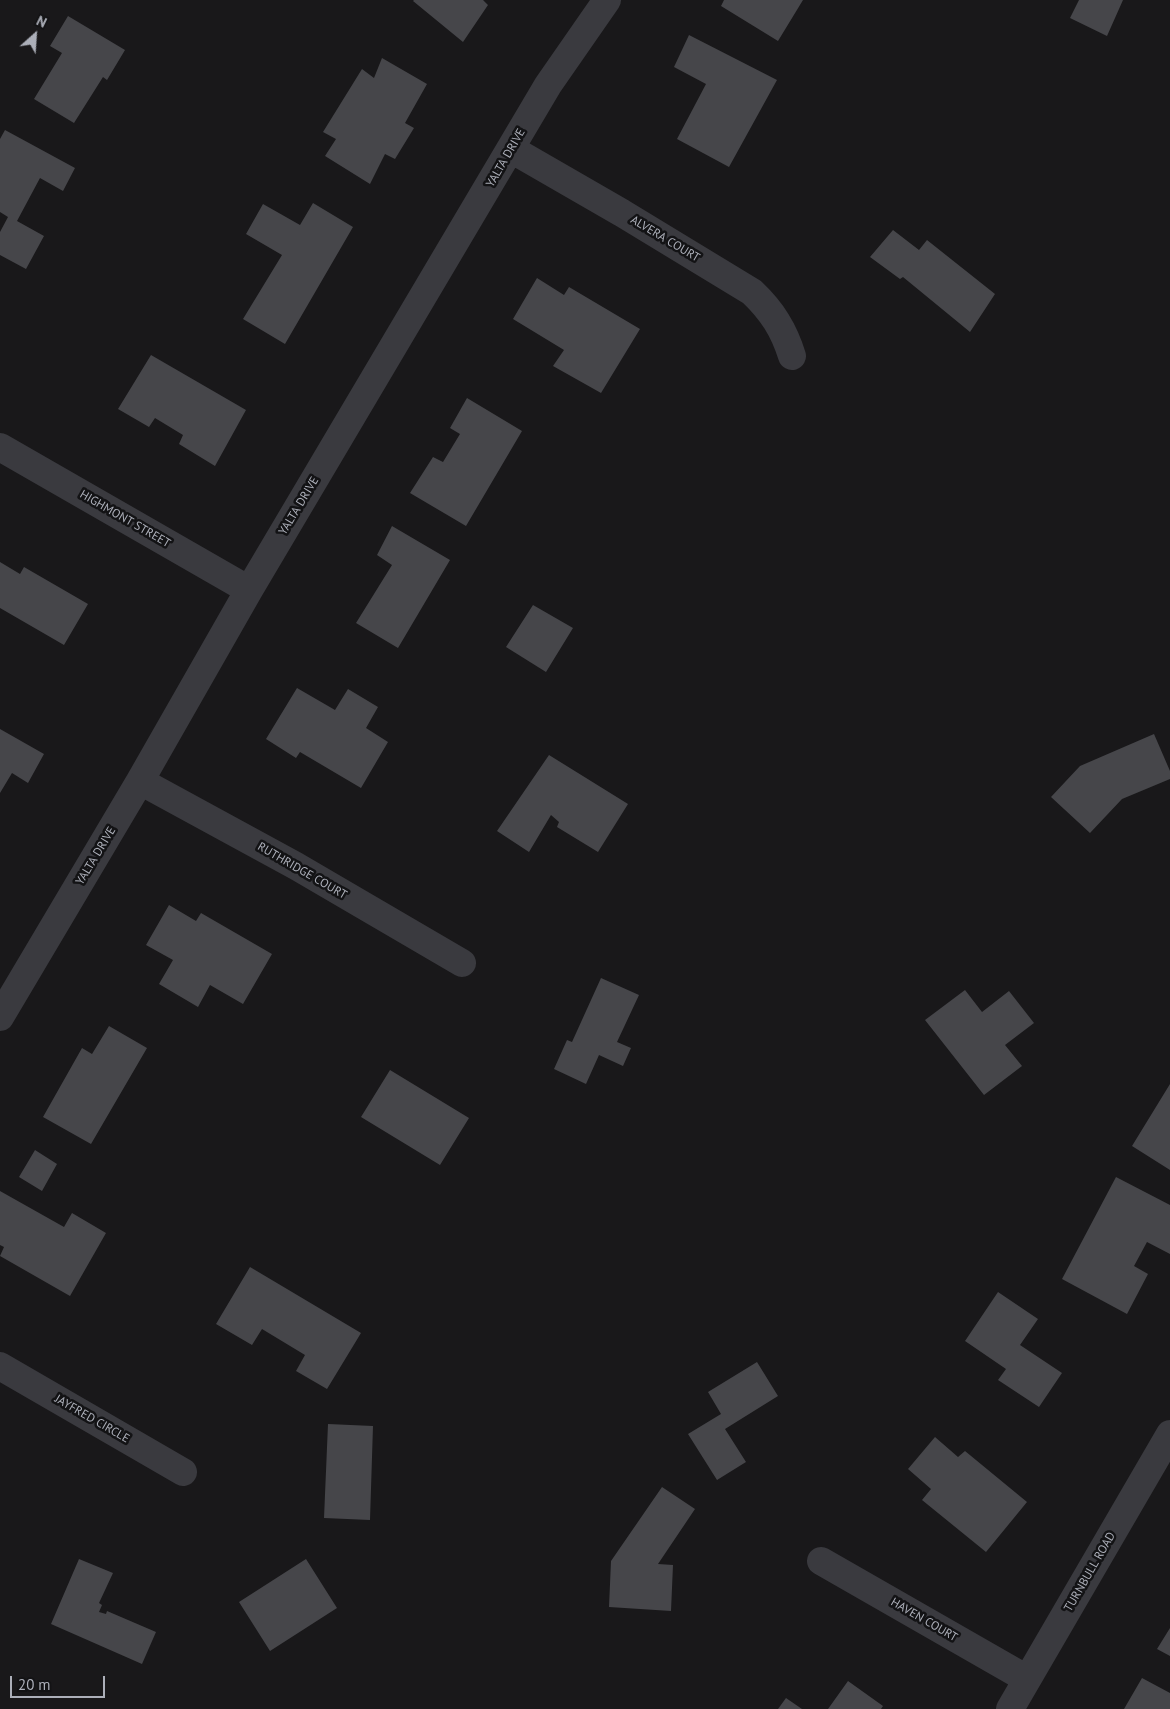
<!DOCTYPE html>
<html>
<head>
<meta charset="utf-8">
<style>
	body { margin:0 }
	#map { position:relative; width:1170px; height:1709px; overflow:hidden; background:#19181a; font-family:"PT Sans",sans-serif }
	canvas { display:block }
	.north { position:absolute; left:10px; top:10px; width:50px; height:50px; -webkit-text-stroke:4px #131315; paint-order:stroke; rotate:26deg; font-size:14px; font-weight:700; line-height:20px; text-align:center; color:#acafb9 }
	.north::after { content:''; display:block; margin:auto; width:18px; height:22px; background:#acafb9; clip-path:polygon(50% 0,100% 100%,50% 72%,0 100%) }
	.scale { position:absolute; left:10px; top:1676px; width:95px; height:22px; box-sizing:border-box; border:2px solid #acafb9; border-top:0; padding-left:6px; font-size:15px; line-height:18px; white-space:nowrap; color:#acafb9; -webkit-text-stroke:4px #131315; paint-order:stroke }
</style>
</head>
<body>
<div id="map">
<canvas width="1170" height="1709"></canvas>
<div class="north">N</div>
<div class="scale">20 m</div>
</div>
<script>
const c = document.querySelector('canvas').getContext('2d');
c.lineJoin = 'round';
function fill(path, color) {
  c.fillStyle = color;
  c.fill(path, 'evenodd');
}
function trace(path, color, width, dash) {
  c.strokeStyle = color;
  c.lineWidth = width;
  c.lineCap = dash ? 'butt' : 'round';
  c.setLineDash(dash || []);
  c.stroke(path);
}
function drawText(font, color, halo, rows, align = 'center') {
  c.font = font + ' "PT Sans",sans-serif';
  c.lineWidth = 5;
  c.setLineDash([]);
  c.textBaseline = 'middle';
  c.strokeStyle = halo;
  c.fillStyle = color;
  for (const [text, x, y, turn = 0] of rows) {
    c.save();
    c.translate(x, y);
    c.rotate((+turn || 0) * Math.PI / 180);
    c.textAlign = isNaN(turn) ? turn : align;
    if (halo) c.strokeText(text, 0, 0);
    c.fillText(text, 0, 0);
    c.restore();
  }
}
const building = new Path2D(`
	M414 0H483L488 5 463 42 413 1Z
	M724 0H803L778 41 721 6Z
	M1079 0H1123L1107 36 1070 18Z
	M68 16 125 50 107 80 103 77 74 123 34 99 62 53 50 46Z
	M689 35 777 80 729 167 677 139 706 84 674 67Z
	M382 58 427 84 405 123 414 128 395 159 385 154 370 184 325 156 336 139 323 132 362 69 374 78Z
	M5 130 75 168 63 191 40 178 17 221 44 236 26 269 0 255V232L8 217 0 212V139Z
	M313 203 353 227 285 344 243 319 282 255 246 234 263 204 300 225Z
	M893 230 919 250 927 240 995 294 970 332 903 277 900 279 870 257Z
	M537 278 564 295 569 287 640 329 601 393 553 366 564 350 513 319Z
	M151 355 246 410 215 466 179 444 183 435 155 418 149 427 118 409Z
	M467 398 522 431 466 526 410 493 433 457 443 462 460 434 450 428Z
	M392 526 450 560 398 648 356 623 392 565 377 555Z
	M0 562 20 574 24 567 88 604 64 645 0 608Z
	M533 605 573 628 546 672 506 647Z
	M297 688 335 710 348 689 378 707 366 728 388 742 361 788 300 752 296 758 266 739Z
	M0 729 44 754 28 783 12 773 0 793Z
	M1154 734 1170 771V779L1122 799 1090 833 1051 797 1080 766Z
	M549 755 628 804 598 852 557 827 559 822 551 815 529 852 497 831Z
	M169 905 196 921 201 913 272 954 243 1004 210 985 198 1007 159 984 173 960 146 945Z
	M601 978 639 995 617 1042 631 1048 623 1066 599 1055 586 1084 554 1069 567 1040 572 1042Z
	M965 990 982 1012 1009 991 1034 1023 1005 1045 1022 1066 984 1095 925 1020Z
	M109 1026 147 1048 91 1144 43 1117 82 1048 92 1054Z
	M390 1070 469 1118 440 1165 361 1117Z
	M1170 1084V1170L1132 1146Z
	M35 1150 57 1164 42 1191 19 1177Z
	M1116 1177 1170 1205V1254L1147 1242 1134 1266 1148 1274 1127 1314 1062 1279Z
	M0 1191 64 1227 72 1213 106 1233 70 1296 0 1256 4 1247 0 1245Z
	M250 1267 361 1333 327 1389 296 1371 305 1355 262 1329 252 1345 216 1324Z
	M998 1292 1038 1319 1020 1345 1062 1373 1039 1407 998 1380 1006 1369 965 1341Z
	M757 1362 778 1396 725 1429 746 1462 717 1480 688 1434 721 1414 708 1392Z
	M328 1424 373 1426 370 1520 324 1518Z
	M935 1437 958 1457 965 1451 1027 1502 986 1552 922 1500 931 1489 908 1469Z
	M662 1487 695 1509 658 1564 673 1565 671 1611 609 1607 611 1561Z
	M79 1559 113 1573 99 1603 102 1605 99 1612 106 1614 107 1611 156 1632 142 1664 51 1624Z
	M306 1559 337 1608 270 1651 239 1602Z
	M1170 1628V1656L1157 1649Z
	M1142 1678 1170 1693V1709H1124Z
	M848 1681 883 1706 881 1709H828Z
	M786 1698 802 1709H778Z`);
const minor = new Path2D(`
	M511 149 622 213 752 292C772 311 784 330 792 356
	M0 447 249 590
	M140 781 296 866 462 963
	M0 1017 140 781 249 590 548 85 607 0
	M0 1366 183 1472
	M821 1561 1027 1679
	M1010 1709 1170 1434`);
const streetNames = [
	["YALTA DRIVE",506,158,-60],
	["ALVERA COURT",665,239,31],
	["YALTA DRIVE",299,506,-59],
	["HIGHMONT STREET",125,519,30],
	["YALTA DRIVE",96,856,-59],
	["RUTHRIDGE COURT",302,871,30],
	["JAYFRED CIRCLE",92,1419,30],
	["TURNBULL ROAD",1090,1572,-60],
	["HAVEN COURT",924,1620,30]
];
fill(building, '#46464a');
trace(minor, '#3a3a3f', 28);
drawText('12px', '#acafb9', '#131315', streetNames);
</script>
</body>
</html>
